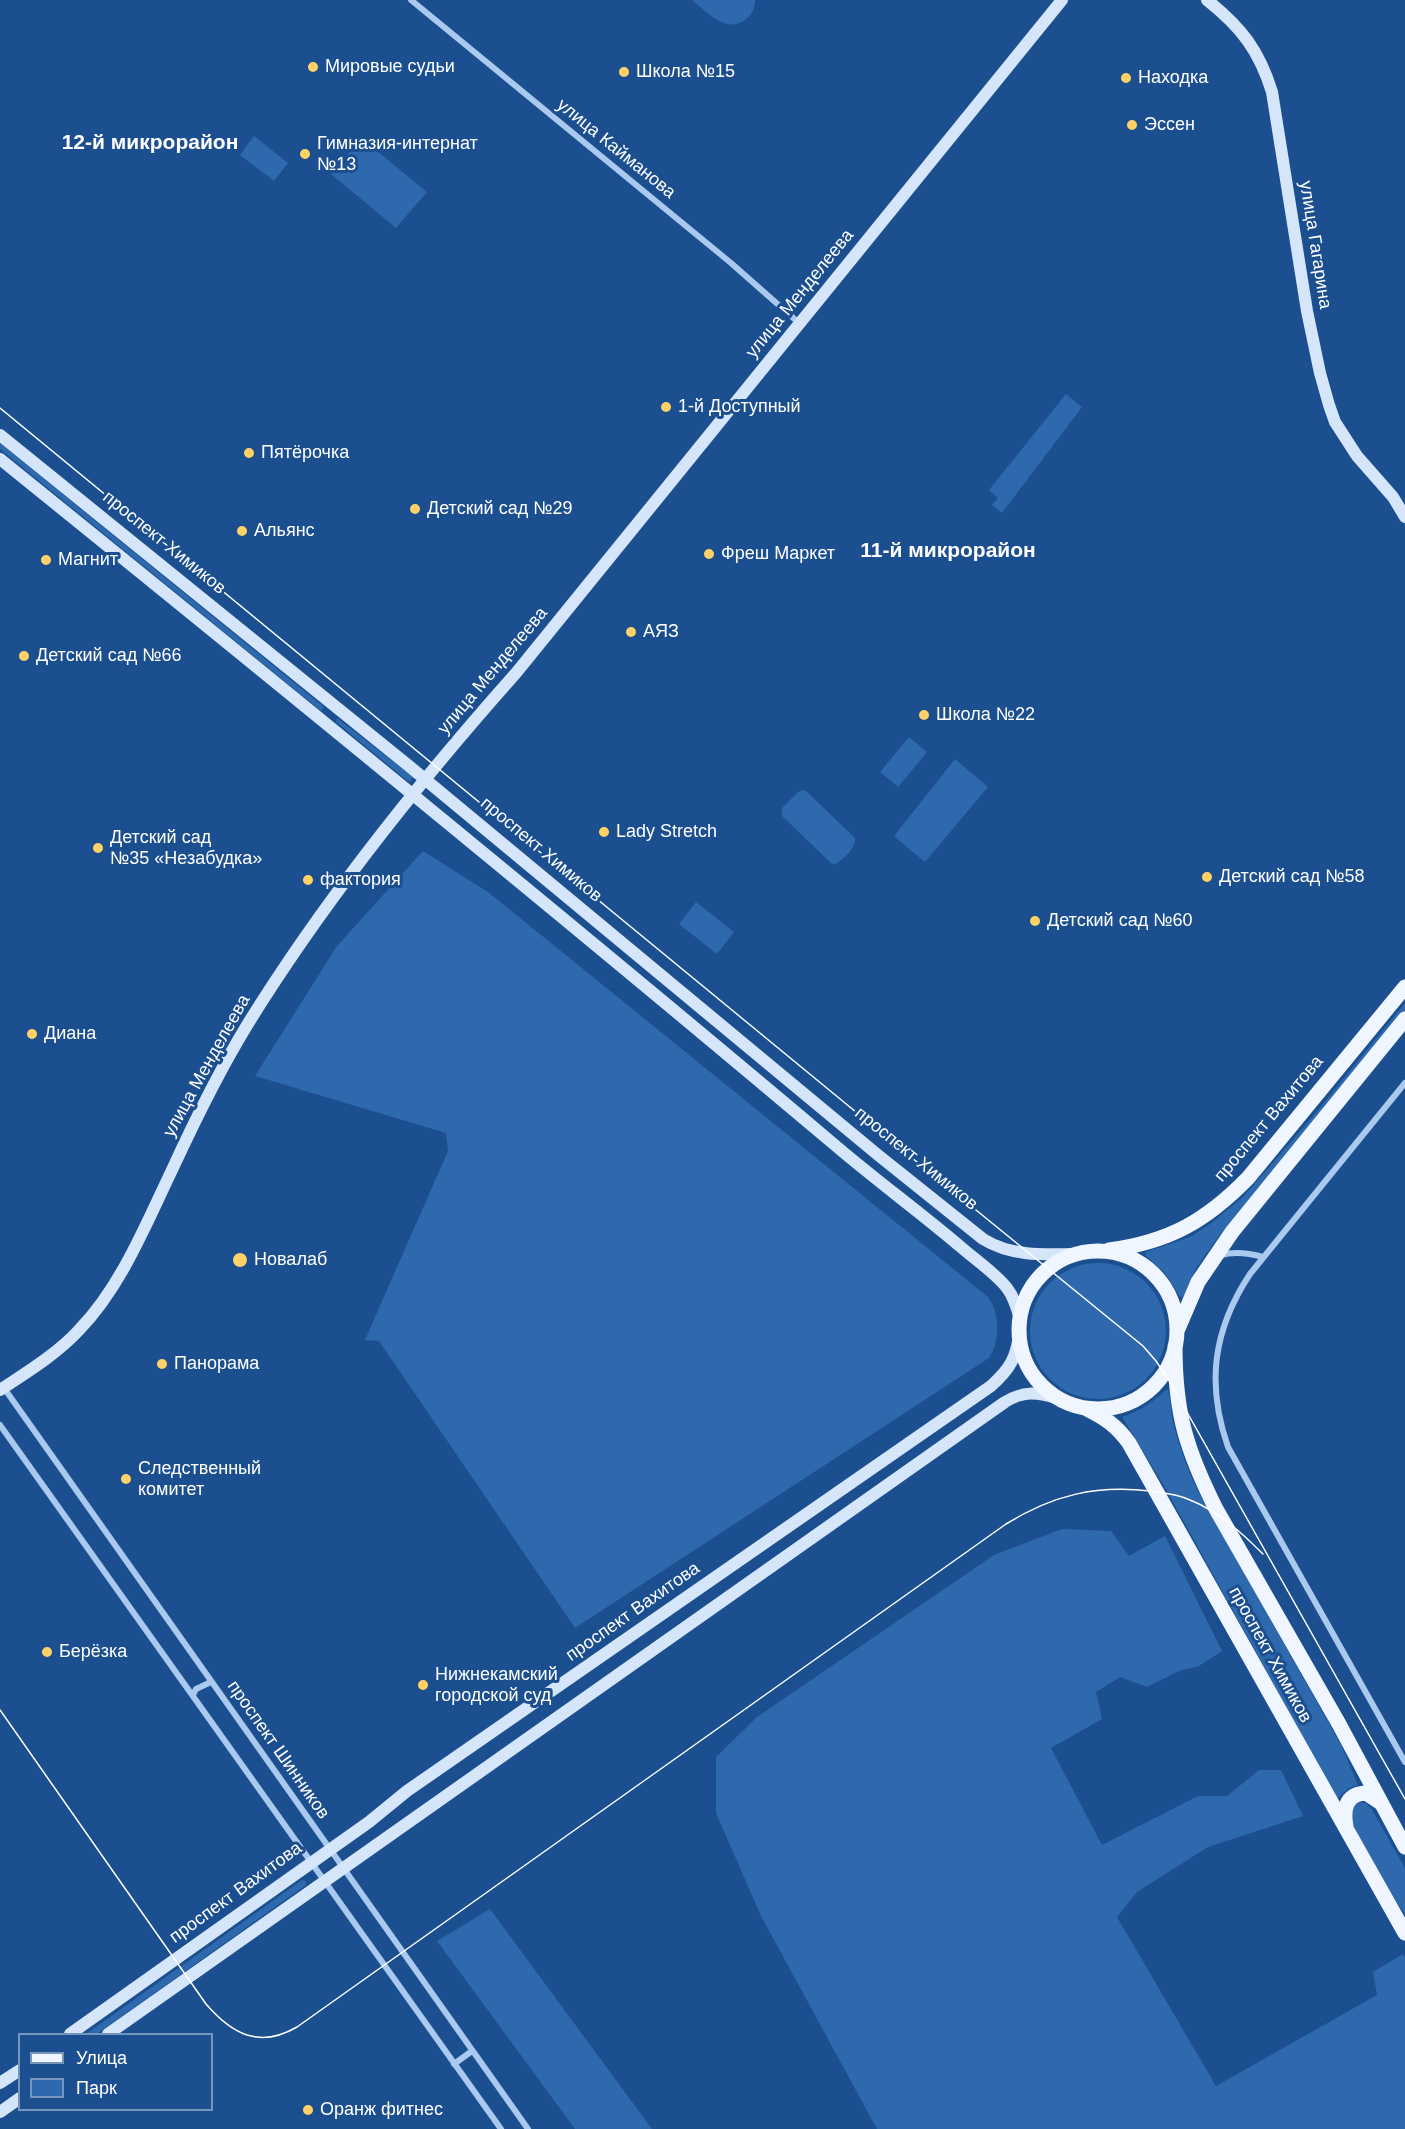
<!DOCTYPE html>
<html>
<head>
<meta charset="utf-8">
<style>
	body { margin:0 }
	#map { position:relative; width:1405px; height:2129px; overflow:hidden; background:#1b4f8f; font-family:Helvetica,sans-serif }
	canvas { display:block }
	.legend { position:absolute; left:18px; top:2033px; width:195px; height:78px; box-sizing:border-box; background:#1b4f8f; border:2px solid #7695bc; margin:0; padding:8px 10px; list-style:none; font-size:18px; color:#fff }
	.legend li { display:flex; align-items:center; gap:12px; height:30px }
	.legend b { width:30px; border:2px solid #7695bc }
</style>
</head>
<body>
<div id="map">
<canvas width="1405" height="2129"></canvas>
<ul class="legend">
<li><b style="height:8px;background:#f0f6ff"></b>Улица</li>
<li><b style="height:16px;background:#2e69ad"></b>Парк</li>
</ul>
</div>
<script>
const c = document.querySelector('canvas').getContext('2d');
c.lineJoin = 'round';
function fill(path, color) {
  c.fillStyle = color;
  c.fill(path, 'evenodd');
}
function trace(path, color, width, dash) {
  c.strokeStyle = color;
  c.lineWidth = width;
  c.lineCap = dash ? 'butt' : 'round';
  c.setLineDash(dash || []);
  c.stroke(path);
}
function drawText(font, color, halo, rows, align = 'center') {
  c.font = font + ' Helvetica,sans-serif';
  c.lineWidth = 6;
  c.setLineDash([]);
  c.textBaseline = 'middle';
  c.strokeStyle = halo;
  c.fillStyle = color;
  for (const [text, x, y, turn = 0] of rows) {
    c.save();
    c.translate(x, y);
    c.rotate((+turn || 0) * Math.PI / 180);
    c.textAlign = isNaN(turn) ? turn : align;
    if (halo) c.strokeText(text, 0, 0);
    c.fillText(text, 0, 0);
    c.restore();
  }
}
const green = new Path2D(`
	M692 0H755C755 8 752 15 745 20 725 34 706 11 692 0Z
	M254 136 288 163 274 181 240 155Z
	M361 138 427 192 396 228 331 174Z
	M1066 394 1082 407 1002 513 992 505 998 498 989 490Z
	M0 443 324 707 321 711 0 449Z
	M337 718 413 777 409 782 336 722Z
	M909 737 927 752 898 787 880 772Z
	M955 759 988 787 925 862 894 836Z
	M803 790 807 792 855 838C856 848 843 860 834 865L831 863 782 816V808L798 792Z
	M423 851 488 892 988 1297C1000 1312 1000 1343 989 1358L575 1628 379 1341 365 1340 448 1151 446 1133 255 1076 337 946Z
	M696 902 734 932 717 954 679 924Z
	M1405 1003V1012L1219 1236 1196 1268 1184 1296 1180 1297 1165 1273 1145 1255 1146 1252 1190 1237 1210 1224 1243 1197 1314 1115Z
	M1030 1331a68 68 0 1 1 136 0a68 68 0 1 1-136 0Z
	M1167 1389C1172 1398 1170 1411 1173 1422 1179 1447 1188 1471 1200 1495L1341 1745 1358 1785 1349 1788 1337 1799 1163 1484 1122 1417C1140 1411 1153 1402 1167 1389Z
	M1062 1529 1111 1531 1129 1556 1165 1536 1222 1651 1199 1666 1179 1671 1147 1687 1120 1677 1096 1692 1102 1719 1051 1748 1102 1845 1198 1796H1227L1259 1770H1281L1303 1816 1208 1847 1137 1892 1117 1917 1216 2086 1377 1995 1373 1972 1403 1954 1405 1957V2129H877L761 1916 716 1813V1757L757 1717 994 1555Z
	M1357 1802 1366 1803 1371 1808 1405 1868V1914L1394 1899 1349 1818 1348 1813Z
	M302 1880 306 1881V1885L97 2034H86Z
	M490 1909 652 2129H575L437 1941Z`);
const minor = new Path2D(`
	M411 0 731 263 799 323
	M1405 1083 1250 1274C1213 1330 1206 1384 1228 1447L1405 1762
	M1221 1255C1235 1251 1249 1253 1263 1257
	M4 1388 528 2129
	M0 1425 501 2129
	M193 1695 196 1689 211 1682
	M454 2064 472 2051`);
const secondary = new Path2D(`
	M1207 0C1241 27 1259 50 1272 92L1307 311 1320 373 1329 405 1335 422 1357 456 1393 497 1405 517
	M0 435 409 766 878 1155 983 1239C1010 1256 1042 1255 1073 1254
	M0 459C281 686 561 914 836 1146 877 1181 921 1213 962 1248 977 1261 995 1273 1007 1288 1014 1297 1017 1308 1020 1319
	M0 1390C27 1372 57 1354 79 1330 121 1287 146 1224 172 1170 195 1120 220 1069 249 1022 326 898 419 782 516 673L1062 0
	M70 2034 369 1822 407 1791 991 1386C1011 1368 1016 1358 1020 1331
	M108 2034 1005 1402C1023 1391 1036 1392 1056 1398
	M0 2083 20 2070
	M0 2112 20 2098`);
const primary = new Path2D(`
	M1109 1250C1169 1242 1206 1221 1248 1178L1405 987
	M1019 1330a79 79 0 1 1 158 0a79 79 0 1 1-158 0Z
	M1177 1331 1198 1282 1232 1232 1405 1019
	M1175 1346C1175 1413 1186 1449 1216 1509L1339 1724 1405 1847
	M1087 1409C1105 1418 1117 1426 1129 1443L1405 1933
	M1346 1827C1343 1810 1345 1794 1366 1793L1381 1803`);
const tram = new Path2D(`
	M0 408 890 1140 1143 1346 1156 1361 1170 1382 1405 1799
	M0 1710 206 2004C232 2034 259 2049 297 2027L1006 1524C1053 1495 1095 1485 1150 1491 1164 1493 1177 1494 1190 1500 1218 1511 1242 1533 1263 1554`);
const markers = [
	[313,67,6,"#ffd166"],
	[624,72,6,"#ffd166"],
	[1126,78,6,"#ffd166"],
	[1132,125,6,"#ffd166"],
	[305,154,6,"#ffd166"],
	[666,407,6,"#ffd166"],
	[249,453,6,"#ffd166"],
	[415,509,6,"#ffd166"],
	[242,531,6,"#ffd166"],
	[709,554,6,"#ffd166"],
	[46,560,6,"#ffd166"],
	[631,632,6,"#ffd166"],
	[24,656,6,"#ffd166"],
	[924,715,6,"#ffd166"],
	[604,832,6,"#ffd166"],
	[98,848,6,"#ffd166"],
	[1207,877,6,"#ffd166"],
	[308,880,6,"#ffd166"],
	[1035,921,6,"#ffd166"],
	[32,1034,6,"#ffd166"],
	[240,1260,8,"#ffd166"],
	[162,1364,6,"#ffd166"],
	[126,1479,6,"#ffd166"],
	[47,1652,6,"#ffd166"],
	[423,1685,6,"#ffd166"],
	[308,2110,6,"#ffd166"]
];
const poiNames = [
	["Мировые судьи",325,67],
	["Школа №15",636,72],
	["Находка",1138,78],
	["Эссен",1144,125],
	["Гимназия-интернат",317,144],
	["№13",317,165],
	["1-й Доступный",678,407],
	["Пятёрочка",261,453],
	["Детский сад №29",427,509],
	["Альянс",254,531],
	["Фреш Маркет",721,554],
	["Магнит",58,560],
	["АЯЗ",643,632],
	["Детский сад №66",36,656],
	["Школа №22",936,715],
	["Lady Stretch",616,832],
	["Детский сад",110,838],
	["№35 «Незабудка»",110,859],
	["Детский сад №58",1219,877],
	["фактория",320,880],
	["Детский сад №60",1047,921],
	["Диана",44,1034],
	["Новалаб",254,1260],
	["Панорама",174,1364],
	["Следственный",138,1469],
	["комитет",138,1490],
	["Берёзка",59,1652],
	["Нижнекамский",435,1675],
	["городской суд",435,1696],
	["Оранж фитнес",320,2110]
];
const streetNames = [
	["улица Кайманова",616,149,39],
	["улица Гагарина",1315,245,81],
	["улица Менделеева",800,294,-51],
	["проспект Химиков",164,543,39],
	["улица Менделеева",493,671,-50],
	["проспект Химиков",541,850,40],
	["улица Менделеева",207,1066,-61],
	["проспект Вахитова",1269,1119,-50],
	["проспект Химиков",916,1159,39],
	["проспект Вахитова",633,1612,-35],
	["проспект Химиков",1270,1655,61],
	["проспект Шинников",278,1750,55],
	["проспект Вахитова",236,1893,-36]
];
const quarterNames = [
	["12-й микрорайон",150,143],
	["11-й микрорайон",948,551]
];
fill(green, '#2e69ad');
trace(minor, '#a9c9ee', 6);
trace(secondary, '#d6e6fa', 12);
trace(primary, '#f0f6ff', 15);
trace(tram, '#fff', 1.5);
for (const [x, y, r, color] of markers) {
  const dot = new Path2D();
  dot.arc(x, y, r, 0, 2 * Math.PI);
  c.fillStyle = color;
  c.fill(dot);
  trace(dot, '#1b4f8f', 2);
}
drawText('18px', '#fff', '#1b4f8f', poiNames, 'left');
drawText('18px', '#fff', '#1b4f8f', streetNames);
drawText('bold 21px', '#fff', '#1b4f8f', quarterNames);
</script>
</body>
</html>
